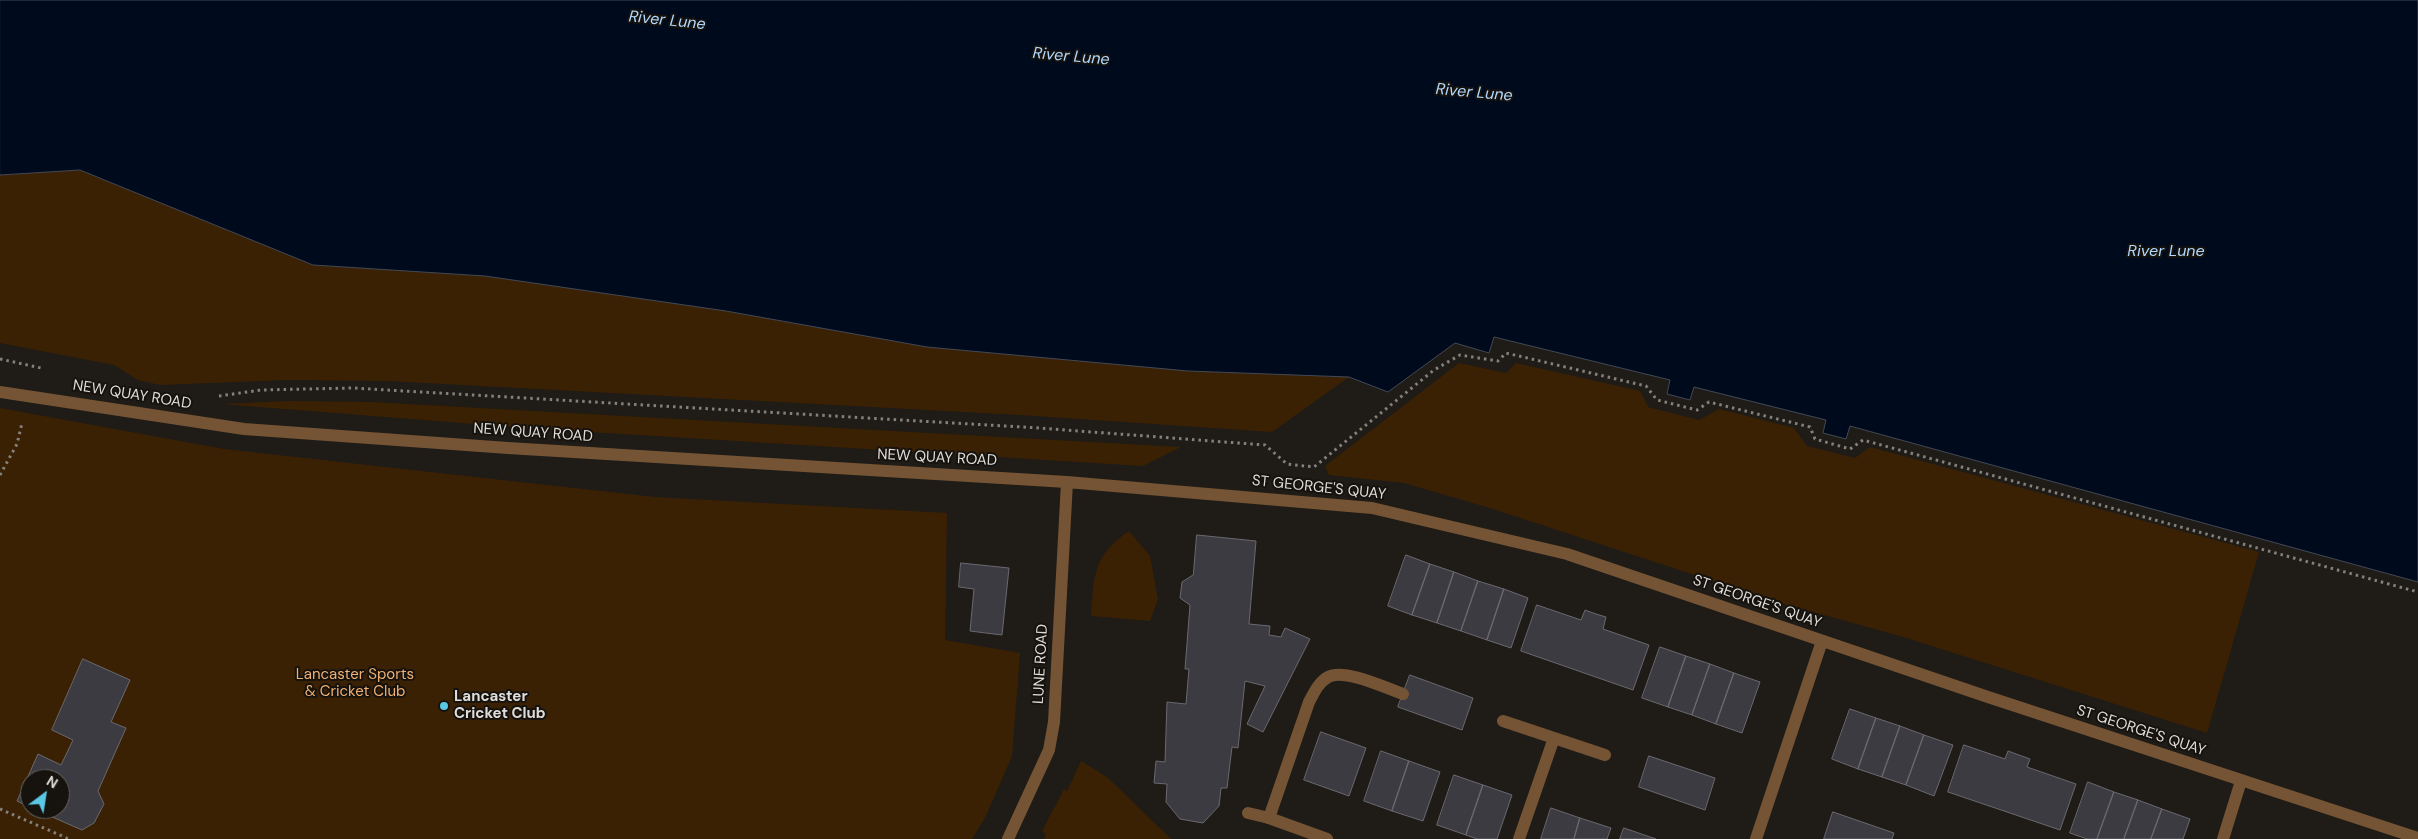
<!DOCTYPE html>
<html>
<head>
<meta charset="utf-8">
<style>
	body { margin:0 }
	#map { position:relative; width:2418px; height:839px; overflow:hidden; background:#1f1b16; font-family:"DM Sans",sans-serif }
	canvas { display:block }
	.north { position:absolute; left:20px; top:769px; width:50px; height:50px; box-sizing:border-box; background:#16120e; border:1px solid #66635f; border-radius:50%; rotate:31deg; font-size:14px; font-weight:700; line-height:20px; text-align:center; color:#dfdcd9 }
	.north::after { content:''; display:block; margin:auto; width:18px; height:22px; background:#5ac8e5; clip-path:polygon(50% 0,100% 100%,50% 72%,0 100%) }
</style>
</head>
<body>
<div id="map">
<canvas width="2418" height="839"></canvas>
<div class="north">N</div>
</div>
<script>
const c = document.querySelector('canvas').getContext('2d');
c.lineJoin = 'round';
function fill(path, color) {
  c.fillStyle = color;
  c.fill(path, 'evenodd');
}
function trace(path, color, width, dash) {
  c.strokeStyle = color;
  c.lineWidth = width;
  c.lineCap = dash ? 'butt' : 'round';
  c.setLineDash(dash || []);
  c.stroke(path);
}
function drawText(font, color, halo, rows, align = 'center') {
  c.font = font + ' "DM Sans",sans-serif';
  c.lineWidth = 4;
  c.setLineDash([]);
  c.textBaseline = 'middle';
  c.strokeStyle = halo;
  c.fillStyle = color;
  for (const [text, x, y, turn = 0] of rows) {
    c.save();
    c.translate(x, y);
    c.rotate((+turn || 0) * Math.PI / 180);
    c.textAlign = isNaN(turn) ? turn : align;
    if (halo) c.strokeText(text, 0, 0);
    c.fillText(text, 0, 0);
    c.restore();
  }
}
const green = new Path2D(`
	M80 170 313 265 485 276 726 311 927 347 1188 371 1349 377 1272 432 1020 415 389 381 287 380 160 385 138 380 114 365 0 343V175Z
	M1459 363 1506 373 1516 363 1640 391 1648 407 1699 420 1719 409 1794 428 1807 446 1855 458 1870 447 2259 552 2207 733 1900 636 1777 602 1493 509 1404 483 1329 475 1325 466Z
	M287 401 372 402 1181 447 1143 466 525 428 221 404Z
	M0 408 224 449 655 497 947 513 945 640 1020 653 1012 756 985 818 972 839H0ZM30 779H60V809H30Z
	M1129 531 1150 556 1158 599 1150 621 1091 616C1094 576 1093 555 1129 531Z
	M1081 761 1107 777 1171 839H1044L1046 834 1042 831 1064 789 1067 791Z`);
const water = new Path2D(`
	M0 0H2418V582L1850 426 1846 439 1823 433 1826 420 1694 387 1690 400 1667 394 1670 380 1494 337 1489 353 1455 343 1388 392 1349 377 1188 371 927 347 726 311 485 276 313 265 80 170 0 175Z`);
const building = new Path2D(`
	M1197 535 1256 541 1249 624 1270 626 1269 635 1281 637 1285 628 1310 639 1263 732 1247 724 1265 686 1245 681 1238 748 1232 747 1227 788H1221L1219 806 1203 823 1180 819 1166 802 1167 784 1154 783 1156 761 1165 762 1167 702 1186 704 1189 669H1185L1190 605 1180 598 1182 582 1193 575Z
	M1406 555 1430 564 1412 615 1388 606Z
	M961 563 1009 568 1002 635 970 631 974 589 959 587Z
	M1430 564 1454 572 1437 623 1412 615Z
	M1454 572 1478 581 1461 631 1437 623Z
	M1478 581 1504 589 1487 640 1461 631Z
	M1504 589 1528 598 1511 648 1487 640Z
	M1537 605 1581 620 1585 610 1596 614 1606 617 1603 629 1649 645 1633 690 1521 651Z
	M1660 647 1686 656 1668 707 1642 698Z
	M1686 656 1710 664 1692 715 1668 707Z
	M83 659 130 680 111 722 126 728 98 791 104 804 94 823 82 830 34 809H60V779H30V807L17 801 38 754 61 765 73 740 52 730Z
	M1710 664 1734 673 1716 724 1692 715Z
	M1734 673 1760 682 1742 733 1716 724Z
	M1410 675 1473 698 1462 730 1398 707Z
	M1850 709 1876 718 1858 769 1832 759Z
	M1876 718 1900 726 1882 777 1858 769Z
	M1900 726 1924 735 1906 785 1882 777Z
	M1321 732 1366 748 1349 796 1304 780Z
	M1924 735 1953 745 1934 796 1906 785Z
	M1964 745 2005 759 2008 751 2030 759 2027 767 2076 784 2060 830 1948 792Z
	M1381 751 1409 761 1392 811 1364 801Z
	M1649 756 1715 778 1705 810 1639 787Z
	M1409 761 1440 772 1423 821 1392 811Z
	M1454 775 1483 785 1466 835 1437 825Z
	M2088 782 2114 792 2097 839H2087L2070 833Z
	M1483 785 1512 795 1497 839H1477L1466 835Z
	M2114 792 2138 800 2124 839H2097Z
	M2138 800 2162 809 2151 839H2124Z
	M1551 808 1580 818 1574 839H1541Z
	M2162 809 2190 819 2183 839H2151Z
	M1833 812 1894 833 1892 839H1824Z
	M1580 818 1611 828 1607 839H1574Z
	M1624 828 1656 839H1620Z`);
const path = new Path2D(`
	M0 359 41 368
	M219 396 261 390 353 388 1039 428 1265 445 1287 464 1314 467 1434 370 1460 355 1498 361 1506 353 1646 386 1657 400 1697 410 1709 402 1810 427 1815 439 1850 449 1863 440 2418 592
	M0 475 17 444 22 423
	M0 809 69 839`);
const service = new Path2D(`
	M1503 721 1605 755
	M1269 818 1309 702C1314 693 1318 683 1328 677 1344 668 1386 688 1403 694
	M1519 839 1554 738`);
const minor = new Path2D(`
	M1248 813 1269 818 1327 839
	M1756 839 1822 641
	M2223 839 2241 781`);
const tertiary = new Path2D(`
	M0 392 244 429 508 448 1067 482 1372 508 1567 554 1988 697 2418 838
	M1008 839 1049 750 1054 722 1067 482`);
const markers = [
	[444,706,5,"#5ac8e5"]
];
const streetNames = [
	["NEW QUAY ROAD",132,395,9],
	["NEW QUAY ROAD",533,433,4],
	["NEW QUAY ROAD",937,458,3],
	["ST GEORGE'S QUAY",1319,488,6],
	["ST GEORGE'S QUAY",1757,602,19],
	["LUNE ROAD",1041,664,-87],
	["ST GEORGE'S QUAY",2141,731,18]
];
const parkNames = [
	["Lancaster Sports",355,675],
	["& Cricket Club",355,692]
];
const poiNames = [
	["Lancaster",454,697],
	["Cricket Club",454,714]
];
const waterNames = [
	["River Lune",667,21,6],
	["River Lune",1071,57,5],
	["River Lune",1474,93,5],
	["River Lune",2166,252]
];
fill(green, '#3b2104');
fill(water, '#000a1d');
trace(water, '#434955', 1);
fill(building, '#3c3b41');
trace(building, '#6a6970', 1);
trace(path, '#84817d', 3, [2.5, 4]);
trace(service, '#745434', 12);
trace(minor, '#745434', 12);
trace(tertiary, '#745434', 12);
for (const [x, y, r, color] of markers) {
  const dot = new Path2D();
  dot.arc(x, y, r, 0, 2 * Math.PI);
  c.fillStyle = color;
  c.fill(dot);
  trace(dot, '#16120e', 2);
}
drawText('15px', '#dfdcd9', '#16120e', streetNames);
drawText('15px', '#f1b071', '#16120e', parkNames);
drawText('bold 15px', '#dfdcd9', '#16120e', poiNames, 'left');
drawText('italic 16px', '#b2d8fe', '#16120e', waterNames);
</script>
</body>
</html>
